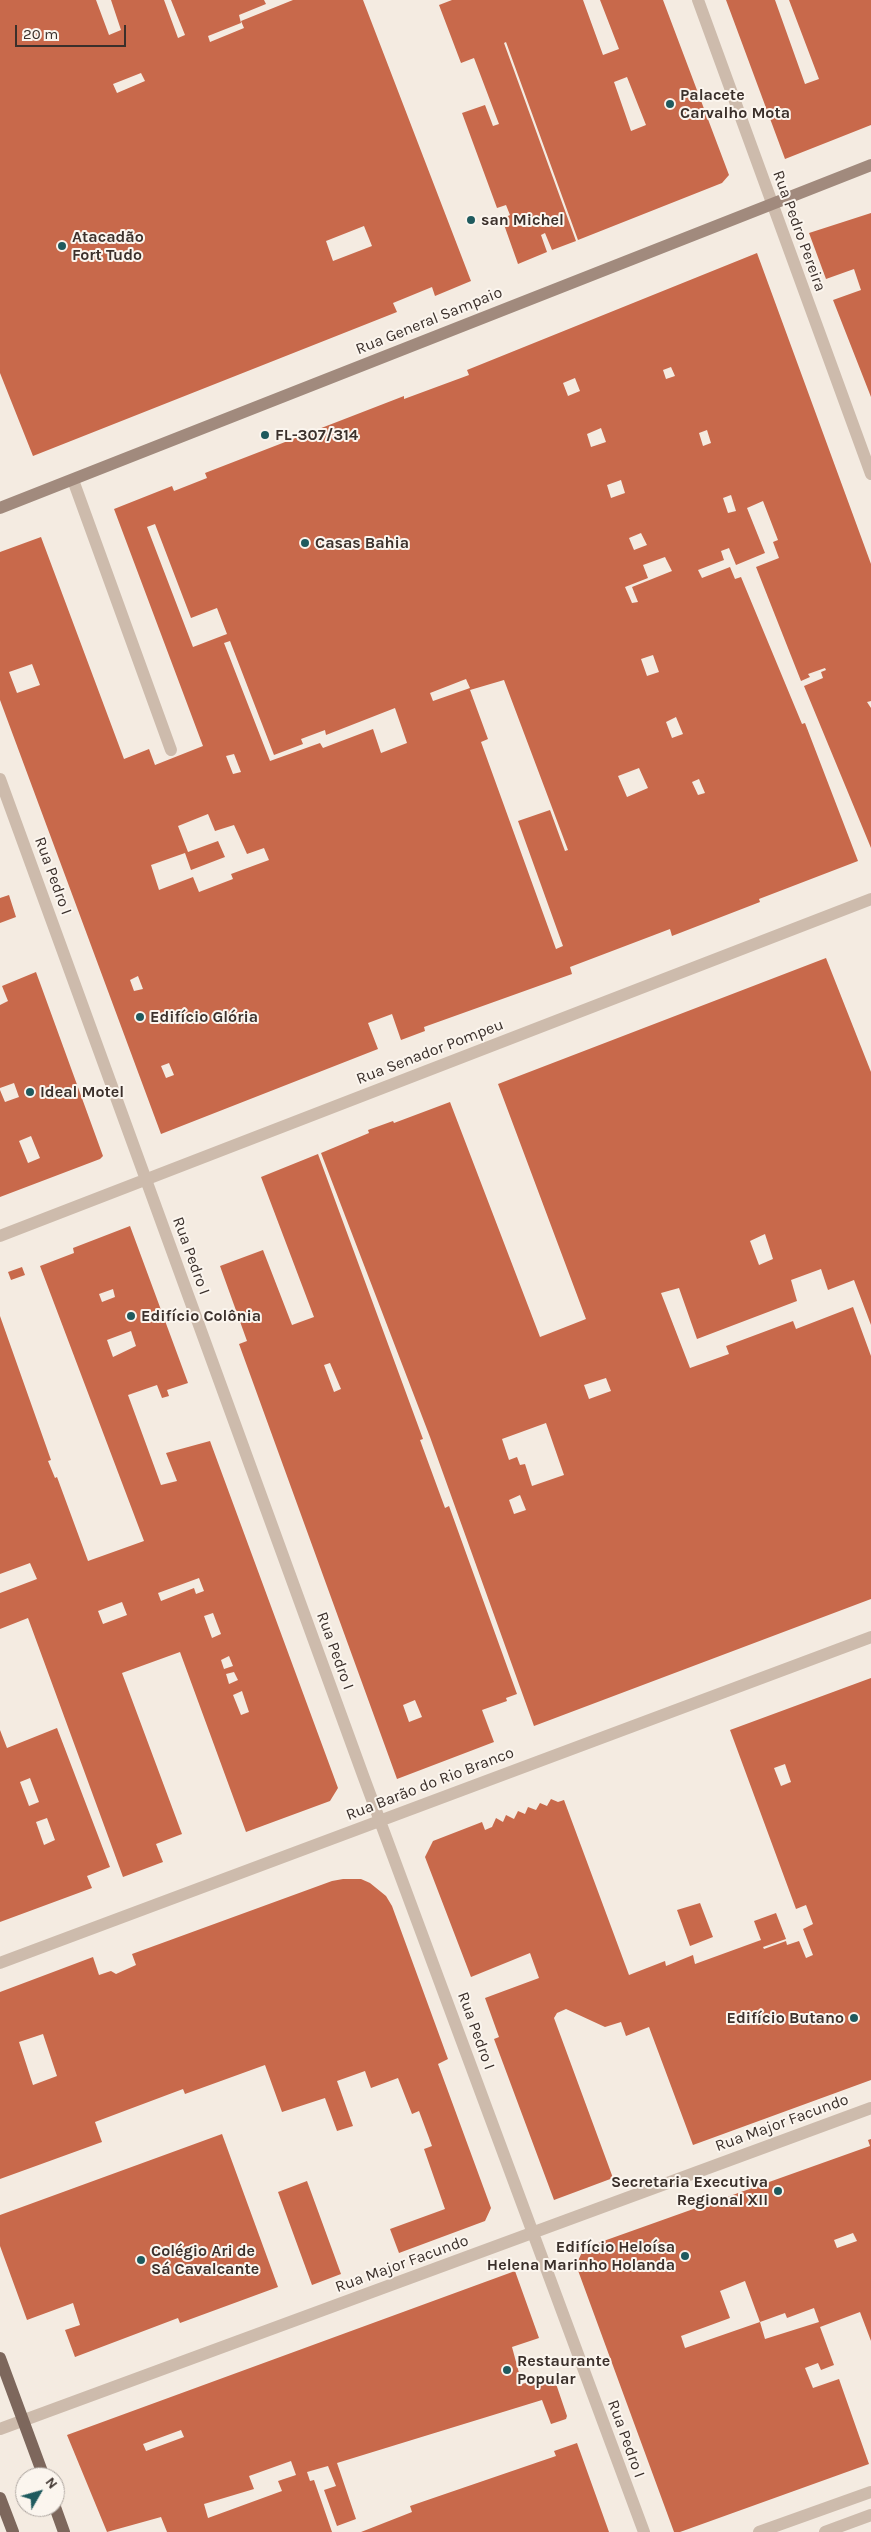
<!DOCTYPE html>
<html>
<head>
<meta charset="utf-8">
<style>
	body { margin:0 }
	#map { position:relative; width:871px; height:2532px; overflow:hidden; background:#f4ebe1; font-family:Karla,sans-serif }
	canvas { display:block }
	.north { position:absolute; left:15px; top:2467px; width:50px; height:50px; box-sizing:border-box; background:#fbf5ee; border:1px solid #aea6a0; border-radius:50%; rotate:52deg; font-size:14px; font-weight:700; line-height:20px; text-align:center; color:#3b302b }
	.north::after { content:''; display:block; margin:auto; width:18px; height:22px; background:#1f5a5e; clip-path:polygon(50% 0,100% 100%,50% 72%,0 100%) }
	.scale { position:absolute; left:15px; top:25px; width:111px; height:22px; box-sizing:border-box; border:2px solid #3b302b; border-top:0; padding-left:6px; font-size:15px; line-height:18px; white-space:nowrap; color:#3b302b; -webkit-text-stroke:4px #fbf5ee; paint-order:stroke }
</style>
</head>
<body>
<div id="map">
<canvas width="871" height="2532"></canvas>
<div class="north">N</div>
<div class="scale">20 m</div>
</div>
<script>
const c = document.querySelector('canvas').getContext('2d');
c.lineJoin = 'round';
function fill(path, color) {
  c.fillStyle = color;
  c.fill(path, 'evenodd');
}
function trace(path, color, width, dash) {
  c.strokeStyle = color;
  c.lineWidth = width;
  c.lineCap = dash ? 'butt' : 'round';
  c.setLineDash(dash || []);
  c.stroke(path);
}
function drawText(font, color, halo, rows, align = 'center') {
  c.font = font + ' Karla,sans-serif';
  c.lineWidth = 4;
  c.setLineDash([]);
  c.textBaseline = 'middle';
  c.strokeStyle = halo;
  c.fillStyle = color;
  for (const [text, x, y, turn = 0] of rows) {
    c.save();
    c.translate(x, y);
    c.rotate((+turn || 0) * Math.PI / 180);
    c.textAlign = isNaN(turn) ? turn : align;
    if (halo) c.strokeText(text, 0, 0);
    c.fillText(text, 0, 0);
    c.restore();
  }
}
const building = new Path2D(`
	M0 0H96L109 35 121 30 111 0H164L178 38 185 35 171 0H264L266 4 239 15 241 23 208 36 210 42 244 28 241 21 293 0H363L471 281 435 296 432 287 393 303 397 312 33 456 0 373ZM141 73 145 81 117 93 113 84ZM364 226 372 246 333 261 326 241Z
	M452 0H583L603 55 619 49 600 0H663L729 175 722 183 578 240 506 42 504 43 576 241 552 250 545 233 541 235 547 252 518 264 502 219 510 215 506 205 497 208 462 113 485 105 493 126 499 124 474 58 461 63 439 5ZM627 77 646 125 631 131 614 82Z
	M726 0H775L805 84 819 79 789 0H871V125L785 159Z
	M871 213V397L833 300 861 290 854 269 826 279 809 233Z
	M757 253 871 564V701L867 702 871 708V848L804 686 823 678 821 672 826 670 825 668 808 674 810 677 801 681 756 567 779 558 773 542 778 540 763 501 747 508 765 553 736 565 729 548 721 551 724 560 698 570 702 578 730 567 735 579 741 577 802 724 805 723 858 861 759 899 760 902 672 936 670 929 570 967 572 974 424 1027 425 1031 401 1040 392 1014 368 1023 378 1049 161 1134 0 700V552L41 537 124 759 149 749 155 765 203 746 114 509 172 486 174 491 207 478 205 473 404 396V399L469 375 467 370ZM671 367 675 376 666 379 663 370ZM575 378 580 391 568 396 563 383ZM601 428 606 442 591 447 587 434ZM707 430 711 443 703 446 699 433ZM621 480 625 493 611 498 607 485ZM731 495 736 511 728 513 723 498ZM155 524 191 618 217 608 227 634 193 647 147 527ZM641 533 647 545 634 550 629 538ZM665 557 672 571 632 587 638 602 632 603 625 587 648 578 643 565ZM230 641 274 755 303 744 301 739 325 730 326 735 395 708 407 743 381 753 373 729 323 748 320 743 270 761 224 643ZM653 655 659 672 647 676 641 659ZM32 664 40 685 17 693 9 672ZM466 679 470 688 433 701 430 693ZM504 680 568 850 565 851 550 810 518 821 563 946 556 949 481 742 488 739 470 690ZM676 717 683 734 672 738 666 722ZM234 754 241 772 233 774 226 756ZM639 768 648 788 627 797 618 776ZM699 779 705 793 698 795 692 782ZM208 814 215 831 234 825 247 854 264 848 269 860 231 874 233 879 199 892 193 877 159 890 151 865 185 853 191 870 225 857 218 841 188 852 178 826ZM138 976 143 989 134 991 130 980ZM169 1063 174 1075 166 1078 161 1066Z
	M9 895 16 917 0 923V898Z
	M826 958 871 1072V1325L854 1280 828 1290 821 1269 791 1280 797 1301 697 1339 679 1288 661 1293 690 1368 729 1354 726 1346 793 1321 796 1329 853 1307 871 1356V1599L534 1726 430 1437 321 1153 369 1133 368 1130 393 1121 394 1123 450 1102 540 1337 586 1319 498 1084ZM765 1234 773 1259 759 1265 750 1241ZM606 1378 611 1391 589 1399 584 1385ZM546 1423 564 1475 532 1486 525 1464 520 1465 517 1457 509 1460 502 1439ZM520 1495 526 1510 514 1514 509 1500Z
	M36 972 103 1156 100 1159 0 1197V1090L5 1102 19 1097 14 1083 0 1088V1005L8 1001 2 986ZM31 1136 40 1158 28 1163 19 1141Z
	M318 1154 423 1439 420 1440 445 1508 449 1506 517 1694 506 1698 507 1701 482 1710 494 1742 397 1779 239 1344 247 1341 220 1266 263 1250 292 1325 314 1317 261 1177ZM330 1363 341 1389 334 1392 324 1365ZM415 1700 422 1717 409 1722 403 1705Z
	M130 1226 188 1383 167 1390 169 1396 162 1398 157 1385 128 1395 161 1485 177 1481 166 1453 210 1441 338 1788 330 1801 246 1832 180 1652 122 1673 182 1834 156 1844 163 1862 123 1877 28 1618 0 1629V1593L37 1579 30 1563 0 1574V1316L51 1460 48 1461 55 1478 57 1477 88 1561 144 1541 40 1266 74 1253 73 1248ZM113 1289 115 1297 102 1302 99 1294ZM131 1331 136 1346 113 1357 107 1340ZM199 1578 204 1591 196 1594 194 1588 161 1601 158 1593ZM122 1602 127 1615 103 1624 98 1611ZM213 1613 221 1634 212 1638 204 1616ZM229 1656 233 1666 224 1669 221 1660ZM234 1672 238 1680 229 1684 226 1674ZM242 1691 249 1712 241 1715 233 1695Z
	M22 1267 25 1275 11 1280 8 1272Z
	M871 1678V2080L693 2145 649 2027 626 2036 621 2022 605 2027 566 2009 557 2013 554 2018 613 2178 554 2200 494 2039 499 2037 485 1998 539 1978 530 1953 471 1977 425 1857 433 1841 482 1822 485 1830 492 1827 496 1818 503 1822 506 1815 514 1819 518 1811 525 1814 528 1807 536 1810 540 1803 547 1806 551 1799 558 1802 564 1800 629 1975 665 1961 666 1966 693 1955 695 1964 761 1940 754 1921 776 1913 786 1939 763 1947 764 1949 786 1941 787 1945 799 1941 806 1958 813 1955 803 1929 813 1924 806 1905 796 1909 730 1730ZM785 1764 791 1782 781 1786 774 1768Z
	M57 1728 110 1867 87 1876 92 1888 0 1922V1730L7 1748ZM30 1778 39 1802 29 1806 20 1782ZM47 1818 55 1840 44 1845 36 1822Z
	M343 1879H361L370 1883 386 1896 392 1906 448 2059 438 2064 491 2208 485 2221 399 2253 390 2229 445 2209 424 2149 432 2146 419 2111 412 2114 398 2078 371 2088 365 2071 337 2081 353 2126 337 2131 325 2098 282 2112 265 2065 185 2094 183 2089 95 2122 102 2142 0 2179V1992L93 1957 99 1975 111 1971 116 1974 136 1965 132 1954 332 1881ZM43 2034 57 2076 33 2085 19 2042Z
	M700 1903 713 1937 690 1946 677 1910Z
	M222 2134 278 2287 180 2323 178 2318 75 2357 65 2330 80 2325 73 2303 27 2320 0 2246V2215Z
	M871 2139V2341L860 2312 820 2327 834 2365 821 2370 818 2363 805 2368 813 2388 839 2379 869 2464 680 2532H674L576 2265 584 2248 870 2146 868 2140ZM853 2233 857 2241 837 2248 834 2240ZM745 2281 760 2322 685 2348 681 2336 730 2318 720 2291ZM814 2308 819 2322 765 2339 760 2322 785 2313 787 2318Z
	M307 2181 341 2274 312 2285 278 2192Z
	M515 2271 539 2338 512 2347 522 2384 553 2375 567 2416 566 2419 551 2424 542 2400 337 2463 356 2519 337 2526 324 2490 336 2486 328 2466 307 2472 310 2481 314 2480 332 2532H167L161 2517 107 2532 67 2435ZM181 2430 184 2437 146 2451 143 2444ZM291 2461 296 2475 278 2481 282 2491 208 2518 204 2504 254 2489 249 2476Z
	M577 2443 609 2532H361L412 2512 410 2506 556 2456 554 2451Z`);
const service = new Path2D(`
	M73 480 171 750`);
const pedestrian = new Path2D(`
	M825 2532 871 2515`);
const minor = new Path2D(`
	M698 0 871 474
	M0 779 364 1778 644 2532
	M0 1236 871 899
	M0 1963 871 1637
	M0 2429 871 2108
	M759 2532 871 2492`);
const secondary = new Path2D(`
	M0 508 871 165`);
const primary = new Path2D(`
	M0 2358 44 2477
	M0 2498 13 2532
	M55 2507 64 2532`);
const markers = [
	[670,104,5,"#1f5a5e"],
	[471,220,5,"#1f5a5e"],
	[62,246,5,"#1f5a5e"],
	[265,435,5,"#1f5a5e"],
	[305,543,5,"#1f5a5e"],
	[140,1017,5,"#1f5a5e"],
	[30,1092,5,"#1f5a5e"],
	[131,1316,5,"#1f5a5e"],
	[854,2018,5,"#1f5a5e"],
	[778,2191,5,"#1f5a5e"],
	[685,2256,5,"#1f5a5e"],
	[141,2260,5,"#1f5a5e"],
	[507,2370,5,"#1f5a5e"]
];
const poiNames = [
	["Palacete",680,95],
	["Carvalho Mota",680,113],
	["san Michel",481,220],
	["Atacadão",72,237],
	["Fort Tudo",72,255],
	["FL-307/314",275,435],
	["Casas Bahia",315,543],
	["Edifício Glória",150,1017],
	["Ideal Motel",40,1092],
	["Edifício Colônia",141,1316],
	["Edifício Butano",844,2018,"right"],
	["Secretaria Executiva",768,2182,"right"],
	["Regional XII",768,2200,"right"],
	["Edifício Heloísa",675,2247,"right"],
	["Helena Marinho Holanda",675,2265,"right"],
	["Colégio Ari de",151,2251],
	["Sá Cavalcante",151,2269],
	["Restaurante",517,2361],
	["Popular",517,2379]
];
const streetNames = [
	["Rua Pedro Pereira",799,231,70],
	["Rua General Sampaio",429,321,-22],
	["Rua Pedro I",53,876,70],
	["Rua Senador Pompeu",430,1052,-21],
	["Rua Pedro I",191,1256,70],
	["Rua Pedro I",335,1651,70],
	["Rua Barão do Rio Branco",430,1784,-21],
	["Rua Pedro I",476,2031,70],
	["Rua Major Facundo",782,2123,-20],
	["Rua Major Facundo",402,2264,-20],
	["Rua Pedro I",626,2439,70]
];
fill(building, '#c8694b');
trace(service, '#cdbbac', 12);
trace(pedestrian, '#cdbbac', 12);
trace(minor, '#cdbbac', 12);
trace(secondary, '#a18a7d', 12);
trace(primary, '#7d675c', 12);
for (const [x, y, r, color] of markers) {
  const dot = new Path2D();
  dot.arc(x, y, r, 0, 2 * Math.PI);
  c.fillStyle = color;
  c.fill(dot);
  trace(dot, '#fbf5ee', 2);
}
drawText('bold 16px', '#3b302b', '#fbf5ee', poiNames, 'left');
drawText('16px', '#3b302b', '#fbf5ee', streetNames);
</script>
</body>
</html>
